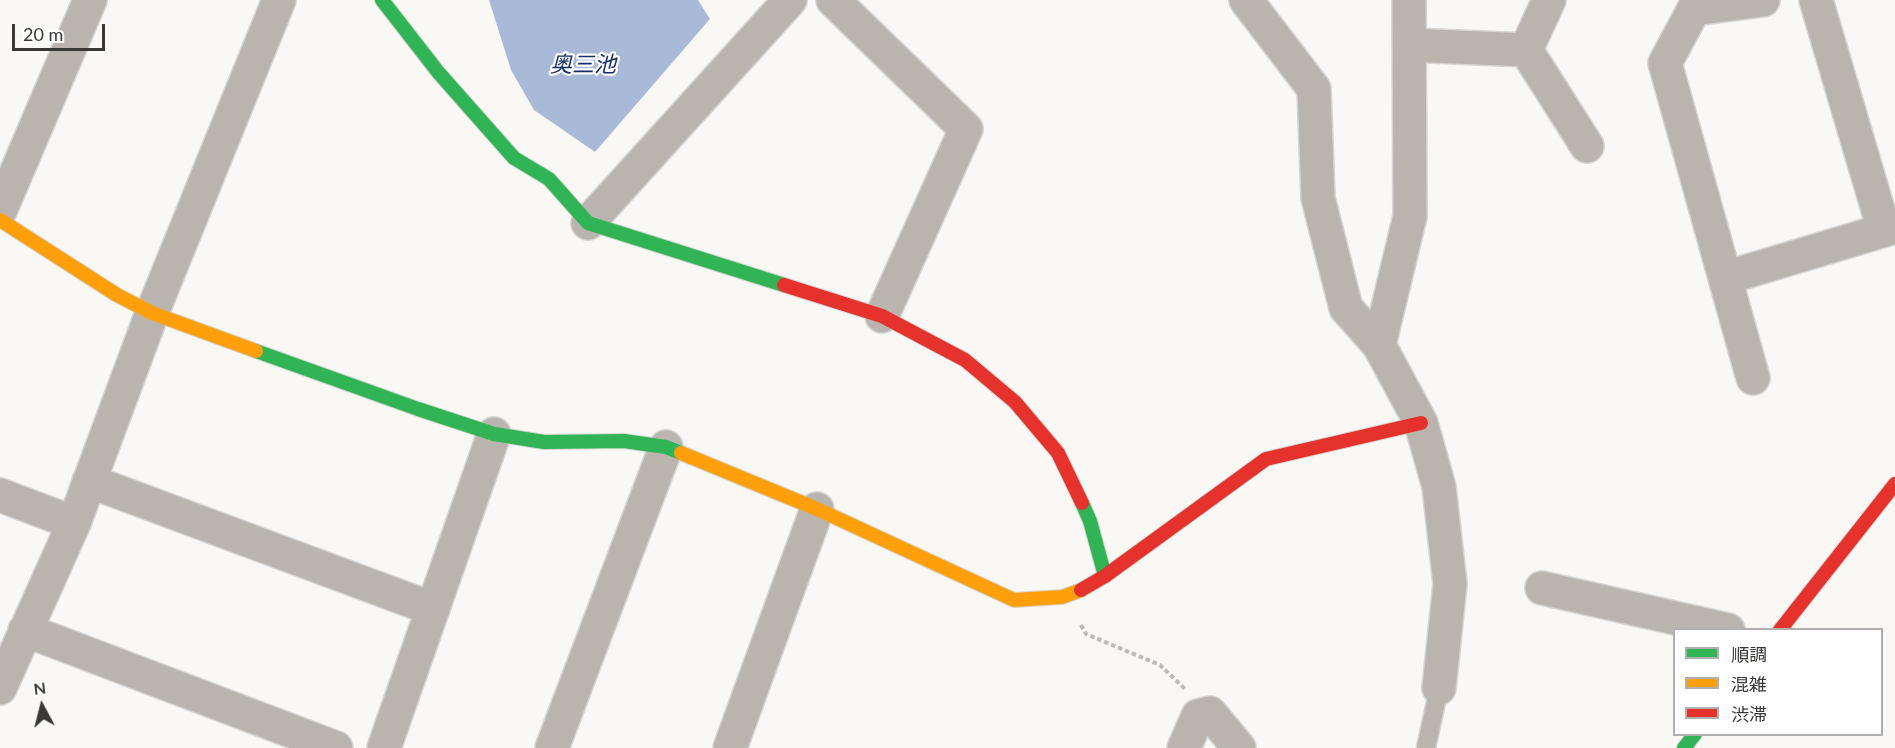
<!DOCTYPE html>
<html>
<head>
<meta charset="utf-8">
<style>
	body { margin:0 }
	#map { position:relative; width:1895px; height:748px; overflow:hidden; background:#faf8f5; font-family:Lato,"Noto Sans JP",sans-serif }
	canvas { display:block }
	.legend { position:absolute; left:1673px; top:628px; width:210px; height:108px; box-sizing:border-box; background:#fff; border:2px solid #b0afaf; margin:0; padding:8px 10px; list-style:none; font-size:18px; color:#393836 }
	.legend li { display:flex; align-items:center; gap:12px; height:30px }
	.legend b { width:30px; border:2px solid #b0afaf }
	.north { position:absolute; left:12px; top:676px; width:60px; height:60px; -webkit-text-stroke:4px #fff; paint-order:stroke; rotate:353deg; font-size:16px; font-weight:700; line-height:24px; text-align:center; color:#393836 }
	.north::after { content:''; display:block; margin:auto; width:21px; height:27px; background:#393836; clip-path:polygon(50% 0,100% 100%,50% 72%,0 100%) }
	.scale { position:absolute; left:12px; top:24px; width:93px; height:27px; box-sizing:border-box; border:3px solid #393836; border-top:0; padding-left:8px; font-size:18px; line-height:21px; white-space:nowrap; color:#393836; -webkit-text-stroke:4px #fff; paint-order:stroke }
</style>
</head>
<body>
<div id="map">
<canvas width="1895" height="748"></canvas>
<ul class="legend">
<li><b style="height:8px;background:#30b455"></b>順調</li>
<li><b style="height:8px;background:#ff9f0a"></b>混雑</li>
<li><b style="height:8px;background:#e5322d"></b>渋滞</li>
</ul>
<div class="north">N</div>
<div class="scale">20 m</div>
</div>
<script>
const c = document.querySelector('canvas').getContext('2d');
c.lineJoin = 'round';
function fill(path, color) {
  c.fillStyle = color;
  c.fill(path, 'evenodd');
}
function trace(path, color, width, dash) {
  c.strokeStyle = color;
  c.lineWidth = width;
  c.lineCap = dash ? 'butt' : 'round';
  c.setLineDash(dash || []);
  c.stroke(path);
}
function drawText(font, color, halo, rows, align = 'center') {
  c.font = font + ' Lato,"Noto Sans JP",sans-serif';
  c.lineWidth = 4.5;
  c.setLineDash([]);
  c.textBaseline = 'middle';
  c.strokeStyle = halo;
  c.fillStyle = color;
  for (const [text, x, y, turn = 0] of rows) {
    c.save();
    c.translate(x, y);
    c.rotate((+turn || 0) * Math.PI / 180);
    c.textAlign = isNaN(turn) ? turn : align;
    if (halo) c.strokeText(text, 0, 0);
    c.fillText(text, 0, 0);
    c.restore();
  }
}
const water = new Path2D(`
	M489 0H698L710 19 595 152 534 110 511 70Z`);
const path = new Path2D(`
	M1081 625 1086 634 1160 665 1185 689`);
const lane = new Path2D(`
	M1426 748 1439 688`);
const street = new Path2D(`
	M833 0 966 129 882 316
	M1246 0 1314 89 1318 198 1346 308 1379 345 1421 423 1439 487 1450 584 1439 688
	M1816 0 1884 230
	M1410 45 1526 50 1587 146
	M1526 50 1549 0
	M0 211 90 0
	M588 223 790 0
	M1725 278 1895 227
	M1379 345 1410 216 1409 0
	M1753 378 1665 63 1694 9 1763 0
	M89 481 433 609
	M0 495 74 523
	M1542 588 1728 630
	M25 630 336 748
	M0 688 74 523 152 313 279 0
	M384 748 494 434
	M552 748 666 447
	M730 748 817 509
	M1184 748 1198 716 1210 713 1239 748`);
const fast = new Path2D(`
	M382 0 438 72 514 158 549 179 588 223 784 285
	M256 351 418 409 494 434 544 442 624 441 666 447 681 453
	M1082 503 1090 521 1105 576
	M1684 748 1695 734`);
const slow = new Path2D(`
	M0 220 117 295 152 313 256 351
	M681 453 817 509 1014 600 1062 597 1081 590`);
const jam = new Path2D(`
	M784 285 882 316 965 360 1015 402 1058 453 1082 503
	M1081 590 1105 576 1266 459 1421 423
	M1780 630 1895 484`);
const waterNames = [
	["奥三池",583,65]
];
fill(water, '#a9bad8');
trace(lane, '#d6d5d3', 21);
trace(street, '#d6d5d3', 36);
trace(fast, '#d6d5d3', 16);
trace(slow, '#d6d5d3', 16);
trace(jam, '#d6d5d3', 16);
trace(path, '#bebab6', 4, [4.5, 3]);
trace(lane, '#bab4af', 18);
trace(street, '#bab4af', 33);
trace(fast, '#30b455', 14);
trace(slow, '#ff9f0a', 14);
trace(jam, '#e5322d', 14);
drawText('italic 22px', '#122e64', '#fff', waterNames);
</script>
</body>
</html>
